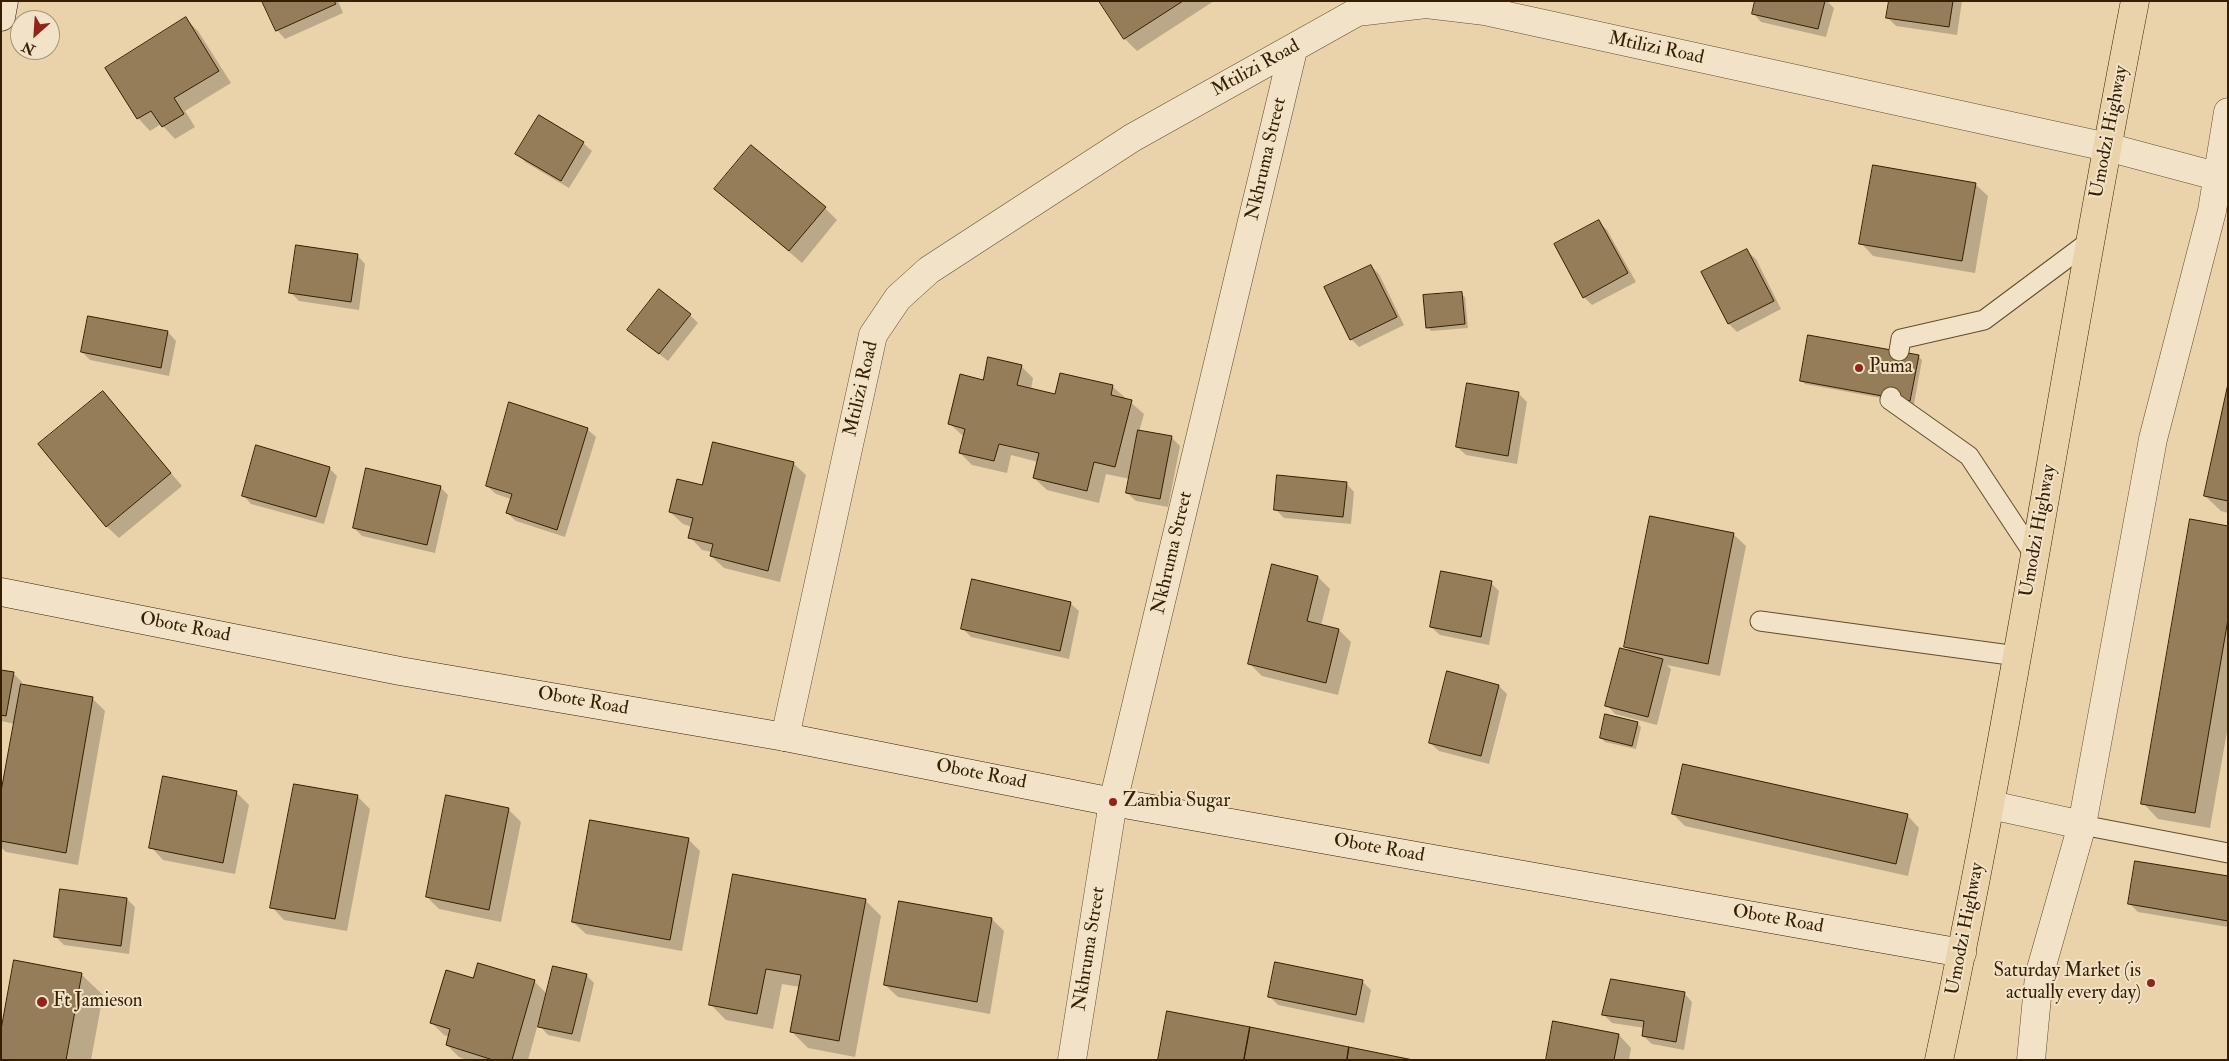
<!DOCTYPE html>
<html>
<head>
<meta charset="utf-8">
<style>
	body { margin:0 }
	#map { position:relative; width:2229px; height:1061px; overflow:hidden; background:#ead3aa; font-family:"IM FELL Double Pica",serif }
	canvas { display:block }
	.frame { position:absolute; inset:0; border:2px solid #361f00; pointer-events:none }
	.north { position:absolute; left:10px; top:10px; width:50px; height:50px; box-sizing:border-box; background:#f1e2c8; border:1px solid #a69478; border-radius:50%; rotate:206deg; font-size:14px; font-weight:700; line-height:20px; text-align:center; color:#361f00 }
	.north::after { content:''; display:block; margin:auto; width:18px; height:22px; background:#8f2418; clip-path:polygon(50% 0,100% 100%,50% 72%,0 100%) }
</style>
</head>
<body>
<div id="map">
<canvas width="2229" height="1061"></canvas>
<div class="frame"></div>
<div class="north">N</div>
</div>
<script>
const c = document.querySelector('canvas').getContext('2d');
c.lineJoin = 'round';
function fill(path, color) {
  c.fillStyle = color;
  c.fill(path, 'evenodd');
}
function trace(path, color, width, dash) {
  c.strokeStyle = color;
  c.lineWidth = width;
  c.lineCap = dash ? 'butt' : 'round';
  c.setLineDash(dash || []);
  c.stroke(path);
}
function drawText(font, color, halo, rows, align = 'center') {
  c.font = font + ' "IM FELL Double Pica",serif';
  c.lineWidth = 4;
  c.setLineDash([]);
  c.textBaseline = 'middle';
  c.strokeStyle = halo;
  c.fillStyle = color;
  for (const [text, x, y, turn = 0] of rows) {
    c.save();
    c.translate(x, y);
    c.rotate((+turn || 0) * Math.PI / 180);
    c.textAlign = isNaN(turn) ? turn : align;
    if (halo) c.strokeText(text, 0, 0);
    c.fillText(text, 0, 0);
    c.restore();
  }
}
const shadow = new Path2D(`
	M264 1H338L343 13 285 39 277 30Z
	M1101 1H1214L1137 51 1125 39Z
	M1756 1H1827L1834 8 1826 37 1761 22 1753 13Z
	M1890 1H1962L1957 35 1896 26 1888 18Z
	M186 19 198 31 231 83 185 111 195 127 175 139 161 124 150 131 138 118Z
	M583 143 592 151 569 188 525 162 517 153Z
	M1975 184 1988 196 1975 273 1873 256 1861 243Z
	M716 189 825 208 837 220 802 263Z
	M1599 222 1607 230 1636 282 1592 305 1584 297Z
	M1747 251 1756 259 1781 309 1737 332 1729 324Z
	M357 255 365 264 359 310 299 301 291 293Z
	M1371 266 1379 274 1404 325 1359 347 1351 339Z
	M1461 294 1465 297 1468 328 1431 331 1427 327Z
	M690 315 698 323 668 361 629 330Z
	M168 332 176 341 169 376 90 360 82 352Z
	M1918 356 1922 360 1914 404 1805 384 1801 380Z
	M1021 366 1033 378 1031 390 1056 396 1061 374 1113 387 1144 414 1139 432 1172 438 1180 446 1168 507 1136 501 1127 493 1130 479 1106 474 1099 503 1047 490 1034 478 1038 462 1011 455 1007 473 972 465 960 453 964 437 950 424 983 381Z
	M2228 390V513L2221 511 2205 496Z
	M103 392 182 486 119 538 106 526Z
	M1518 393 1527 402 1517 464 1466 455 1457 447Z
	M587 429 596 437 565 537 516 521 507 513 511 499 496 494 487 486Z
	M793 463 806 475 780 582 724 568 711 556 712 552 702 550 690 537 692 527 683 524 670 512 703 486Z
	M329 468 337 476 324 524 251 504 243 495Z
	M1346 483 1354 492 1351 524 1284 518 1275 509Z
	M440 487 448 495 435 553 362 536 354 528Z
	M2228 527V726L2210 828 2158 819 2143 803Z
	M1733 534 1746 546 1720 676 1667 665 1671 669 1657 725 1615 714 1607 705 1631 653 1626 647Z
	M1318 577 1330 589 1321 626 1339 630 1351 642 1338 695 1262 676 1249 663Z
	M1491 583 1499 591 1489 645 1440 635 1431 627Z
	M1070 603 1079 611 1069 659 971 637 963 629Z
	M1 671 13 673 22 682 21 685 93 699 105 711 78 865 6 852 1 847V799L15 724 1 721Z
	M1499 686 1507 694 1489 764 1439 751 1430 743Z
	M1637 723 1641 727 1636 749 1605 742 1601 738Z
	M295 785 358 797 370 809 347 931 284 920 272 907Z
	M236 792 249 805 235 874 163 860 151 847Z
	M447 797 509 810 521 822 501 922 439 909 427 897Z
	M1673 814 1907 815 1919 828 1908 876 1685 826Z
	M688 839 700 851 682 951 586 934 573 922Z
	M2228 877V927L2138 912 2129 903Z
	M127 899 135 907 129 954 64 945 55 936Z
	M865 900 881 916 855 1057 808 1048 792 1032 800 987 782 984 773 1029 726 1020 710 1004Z
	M992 919 1004 931 990 1014 898 997 885 985Z
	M81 974 103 995 91 1060H1Z
	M586 975 594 983 580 1042 548 1035 538 1024 528 1060H467L459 1057 447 1045 449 1037 444 1035 432 1023 474 979 534 981 547 994Z
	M1362 981 1371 990 1364 1023 1278 1005 1270 997Z
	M1684 993 1692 1002 1684 1050 1652 1044 1643 1036 1645 1028 1612 1023 1604 1015Z
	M1619 1035 1631 1048 1629 1060H1547Z`);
const building = new Path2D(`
	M262 1H334L336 4 276 31Z
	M1099 1H1183L1124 39Z
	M1755 1H1825L1818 29 1752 14Z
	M1889 1H1953L1949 27 1886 18Z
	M186 17 219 71 174 98 184 114 162 127 151 111 137 119 105 68Z
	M539 115 584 142 561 181 515 154Z
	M751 145 826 207 789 251 714 189Z
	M1873 165 1976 183 1962 261 1859 244Z
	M1599 220 1628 273 1583 298 1554 244Z
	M296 245 358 254 351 302 289 293Z
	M1747 249 1774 301 1728 324 1701 272Z
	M1371 265 1397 317 1350 340 1324 287Z
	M659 289 691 314 659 354 627 330Z
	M1462 292 1465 324 1426 328 1423 295Z
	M88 316 168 331 161 368 81 352Z
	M1808 335 1919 355 1910 401 1800 381Z
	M988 357 1022 365 1017 385 1055 394 1060 373 1113 385 1111 395 1132 400 1115 467 1094 462 1087 491 1033 478 1039 453 999 444 994 461 959 453 965 429 948 424 960 374 983 380Z
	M1467 383 1519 392 1508 456 1456 447Z
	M2228 384V501L2204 496Z
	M103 391 171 473 106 527 38 444Z
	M509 402 588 428 557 530 506 513 512 494 486 486Z
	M1138 430 1172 436 1160 499 1126 493Z
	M713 442 794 462 768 571 710 556 713 544 688 538 693 518 669 512 677 479 702 485Z
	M256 445 330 467 316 517 242 496Z
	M366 468 441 486 427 545 353 528Z
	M1277 475 1347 482 1343 517 1274 510Z
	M1650 516 1734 533 1708 664 1624 647Z
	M2190 519 2228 526V619L2195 813 2141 804Z
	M1272 564 1318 576 1307 621 1339 629 1326 683 1248 664Z
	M1441 571 1492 581 1481 637 1430 627Z
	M972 579 1071 602 1060 651 961 629Z
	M1620 648 1663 659 1648 717 1605 706Z
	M1 670 14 672 6 716 1 715Z
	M1447 671 1499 685 1481 756 1429 743Z
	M21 684 93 697 66 853 1 841V792Z
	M1605 714 1638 722 1632 746 1600 738Z
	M1683 764 1908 814 1896 864 1672 814Z
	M163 776 237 791 223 863 149 848Z
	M294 784 358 795 335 919 270 908Z
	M446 795 509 808 489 910 426 897Z
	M590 820 689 838 670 940 572 922Z
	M2135 861 2228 876V921L2128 904Z
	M733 874 866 899 839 1041 790 1032 801 975 766 969 757 1014 709 1005Z
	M60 889 127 898 121 946 54 937Z
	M899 901 992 918 977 1002 884 985Z
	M14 960 82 973 66 1060H1V1030Z
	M1275 962 1363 980 1356 1015 1268 997Z
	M478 963 535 980 512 1060H493L446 1045 450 1029 430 1023 446 970 473 978Z
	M553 966 587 974 572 1034 538 1027Z
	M1611 979 1685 992 1676 1042 1642 1036 1644 1021 1602 1015Z
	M1167 1011 1250 1027 1244 1060H1158Z
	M1553 1021 1619 1034 1614 1060H1546Z
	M1250 1027 1349 1047 1347 1060H1244Z
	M1349 1047 1413 1060H1347Z`);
const lane = new Path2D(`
	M1899 351 1901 339 1984 320 2090 241
	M1891 397 1890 400 1969 456 2035 556
	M1760 621 2017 656
	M2082 825 2228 853`);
const street = new Path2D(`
	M785 737 873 335 898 298 929 270 1132 138 1357 12 1426 4 1485 11 2107 147 2216 176
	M1991 805 2082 825
	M1072 1060 1113 802 1293 50
	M2031 1060 2039 976 2082 825 2153 439 2212 211 2228 112`);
const secondary = new Path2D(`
	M1 17 4 1
	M1 592 400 671 785 737 1113 802 1962 953`);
const highway = new Path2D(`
	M1939 1060C2014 709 2066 353 2135 1`);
const markers = [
	[1859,368,5,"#8f2418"],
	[1113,802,5,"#8f2418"],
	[2151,983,5,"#8f2418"],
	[42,1002,6,"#8f2418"]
];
const streetNames = [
	["Mtilizi Road",1656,49,12],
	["Mtilizi Road",1256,69,-29],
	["Umodzi Highway",2110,132,-79],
	["Nkhruma Street",1267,159,-77],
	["Mtilizi Road",862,389,-77],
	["Umodzi Highway",2039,531,-80],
	["Nkhruma Street",1173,553,-77],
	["Obote Road",185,628,11],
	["Obote Road",583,702,10],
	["Obote Road",981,775,11],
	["Obote Road",1379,849,10],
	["Obote Road",1778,920,10],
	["Umodzi Highway",1966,929,-79],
	["Nkhruma Street",1090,949,-81]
];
const poiNames = [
	["Puma",1869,368],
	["Zambia Sugar",1123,802],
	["Saturday Market (is",2141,972,"right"],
	["actually every day)",2141,994,"right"],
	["Ft Jamieson",53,1002]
];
fill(shadow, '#0003');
fill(building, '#947d58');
trace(building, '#361f00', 1);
trace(lane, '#634c2a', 21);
trace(street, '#634c2a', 29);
trace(secondary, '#361f00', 29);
trace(highway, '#361f00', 29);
trace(lane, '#f1e2c8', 19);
trace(street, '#f1e2c8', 28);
trace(secondary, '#f1e2c8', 28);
trace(highway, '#ead3aa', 28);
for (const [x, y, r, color] of markers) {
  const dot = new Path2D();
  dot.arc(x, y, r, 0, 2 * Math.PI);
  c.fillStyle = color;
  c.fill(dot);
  trace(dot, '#f1e2c8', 2);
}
drawText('19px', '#361f00', '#f1e2c8', streetNames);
drawText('19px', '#361f00', '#f1e2c8', poiNames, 'left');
</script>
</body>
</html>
